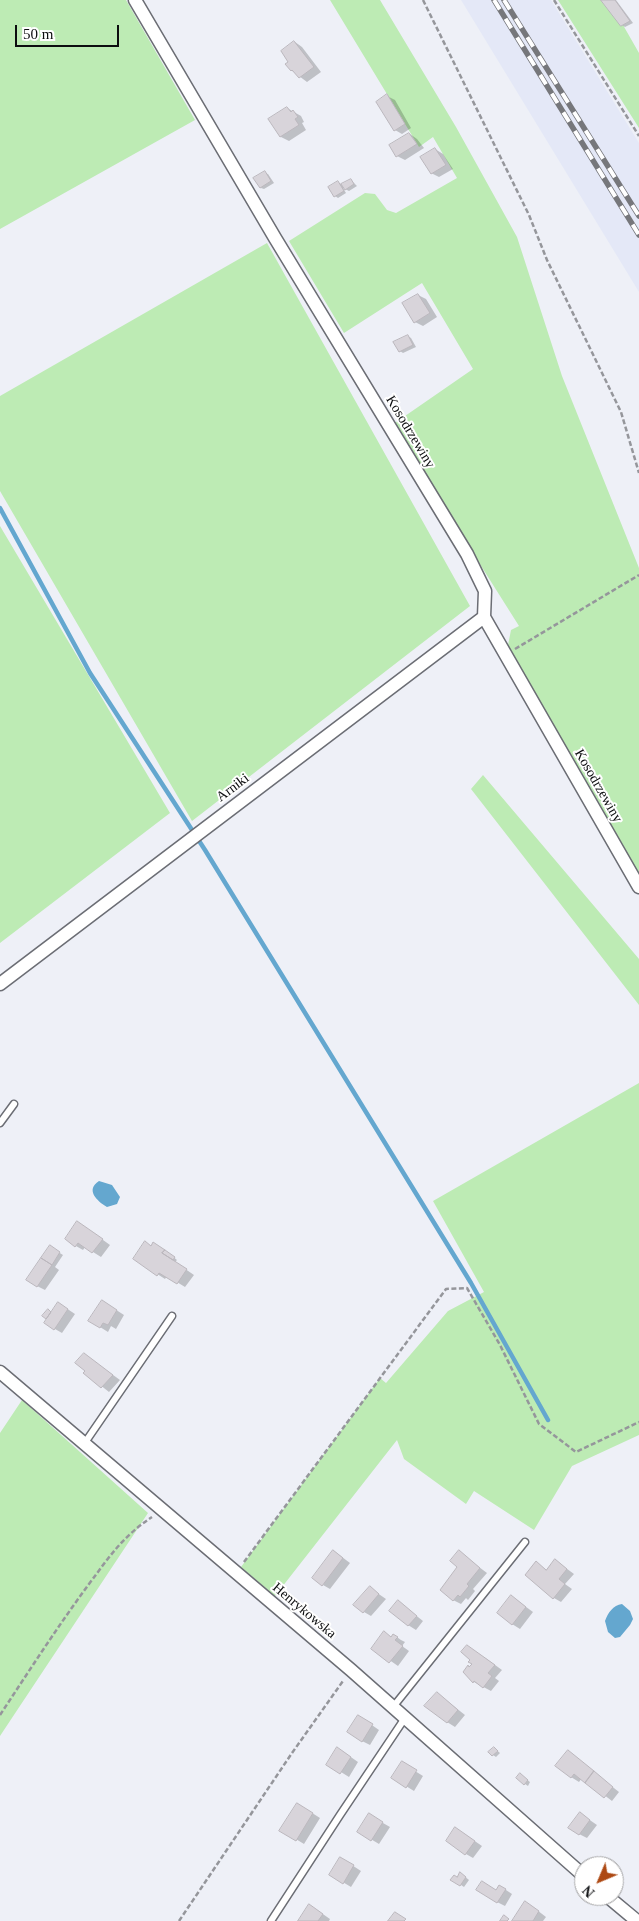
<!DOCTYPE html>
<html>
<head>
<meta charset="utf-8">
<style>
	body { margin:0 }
	#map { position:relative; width:639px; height:1921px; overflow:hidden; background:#eef0f7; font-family:"Times New Roman",serif }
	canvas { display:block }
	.north { position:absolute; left:574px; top:1856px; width:50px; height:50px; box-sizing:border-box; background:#fff; border:1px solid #9e9e9f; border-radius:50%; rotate:225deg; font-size:14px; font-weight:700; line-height:20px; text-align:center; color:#0c0d0f }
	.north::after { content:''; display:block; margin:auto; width:18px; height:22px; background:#ad4913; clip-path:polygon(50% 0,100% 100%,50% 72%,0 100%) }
	.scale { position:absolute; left:15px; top:25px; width:104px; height:22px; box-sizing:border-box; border:2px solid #0c0d0f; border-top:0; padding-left:6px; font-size:15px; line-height:18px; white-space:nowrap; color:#0c0d0f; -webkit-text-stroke:4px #fff; paint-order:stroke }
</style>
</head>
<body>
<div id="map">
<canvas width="639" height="1921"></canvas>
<div class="north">N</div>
<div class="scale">50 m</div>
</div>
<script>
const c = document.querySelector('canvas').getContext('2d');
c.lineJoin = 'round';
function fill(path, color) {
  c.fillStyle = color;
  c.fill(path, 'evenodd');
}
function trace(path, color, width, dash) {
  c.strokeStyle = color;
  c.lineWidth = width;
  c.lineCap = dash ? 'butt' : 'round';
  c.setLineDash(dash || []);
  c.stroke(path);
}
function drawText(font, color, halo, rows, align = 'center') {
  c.font = font + ' "Times New Roman",serif';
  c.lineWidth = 4;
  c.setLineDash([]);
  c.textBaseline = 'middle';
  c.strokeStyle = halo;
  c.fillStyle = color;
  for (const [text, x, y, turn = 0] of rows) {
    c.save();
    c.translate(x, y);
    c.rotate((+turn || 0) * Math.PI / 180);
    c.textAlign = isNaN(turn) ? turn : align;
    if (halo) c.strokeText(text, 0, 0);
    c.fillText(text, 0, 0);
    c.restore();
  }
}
const built = new Path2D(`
	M461 0H551L639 143V292Z`);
const green = new Path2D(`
	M0 0H126L195 120 0 229Z
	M330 0H380L456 127 517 237 562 376 639 568V887L506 655 511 630 519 626 392 425 473 369 422 283 344 333 289 241 365 193 375 194 387 210 396 213 457 178 433 137 419 147Z
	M558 0H601L621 26 623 25 639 53V128Z
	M267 243 470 606 192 821 0 491V396Z
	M0 526 170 813 0 943Z
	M483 775 639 959V1005L471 789Z
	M639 1083V1435L572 1466 534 1530 474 1491 466 1504 404 1459 397 1440 275 1596 241 1567 380 1378 386 1383 448 1311 484 1292 433 1201Z
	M22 1400 148 1513 0 1736V1433Z`);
const water = new Path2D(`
	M99 1181 112 1185 120 1197 117 1204 107 1207C97 1201 85 1190 99 1181Z
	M622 1604 630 1611 633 1619 630 1625 620 1637 615 1638 608 1632 605 1621C608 1613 613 1605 622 1604Z`);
const shadow = new Path2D(`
	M602 0H616L633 23 625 27 622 25Z
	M295 42 302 47 321 72 307 82 291 70 290 62Z
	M387 96 395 100 411 128 402 134 395 130Z
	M287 108 301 116 304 122 302 123 306 130 289 141 281 137 270 119Z
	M410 134 417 139 424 148 405 160 397 156Z
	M435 149 443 154 453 169 439 177 431 173Z
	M265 173 268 174 274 183 264 189 261 188Z
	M351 180 357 186 349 191 343 188 346 193 338 198 335 196 338 182 342 185Z
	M418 295 426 299 437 317 423 326 415 322Z
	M408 336 411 338 416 347 403 353 400 351Z
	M85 1227 110 1245 101 1257 85 1247 83 1250 76 1246Z
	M50 1247 63 1255 55 1267 59 1270 45 1290 37 1286Z
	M152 1247 171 1255 177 1260 175 1262 194 1275 185 1287 167 1276 165 1279 134 1259Z
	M110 1306 124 1315 116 1329 111 1326 108 1332 100 1327Z
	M66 1308 75 1314 62 1333 55 1329 48 1318 44 1316 48 1311 52 1313Z
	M84 1354 120 1380 109 1392 85 1373 87 1371Z
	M334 1551 350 1563 330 1589 323 1585Z
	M459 1552 487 1573 473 1589 475 1591 468 1600 466 1598 461 1604 453 1600Z
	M555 1560 574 1574 565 1584 572 1589 561 1602 554 1598 536 1563 547 1570Z
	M370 1588 386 1599 371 1616 364 1612Z
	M511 1596 533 1612 520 1629 512 1624Z
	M399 1602 423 1621 416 1630 408 1625Z
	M384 1633 392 1638 394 1635 401 1640 405 1642 402 1646 409 1651 398 1666 372 1648Z
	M484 1657 502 1670 495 1678 499 1681 491 1691 474 1682 470 1668Z
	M437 1693 465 1715 455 1727 447 1722Z
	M366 1721 379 1730 370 1745 362 1741Z
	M494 1748 500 1753 496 1757 493 1755Z
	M568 1752 619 1792 612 1801 582 1778 579 1782 571 1777Z
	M345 1753 358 1762 349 1777 328 1764Z
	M402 1763 423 1776 414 1791 393 1778Z
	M523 1777 530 1782 528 1786 525 1784Z
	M298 1804 320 1818 304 1844 281 1830Z
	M581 1814 597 1825 587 1838 579 1834Z
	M369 1815 390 1827 379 1844 359 1832Z
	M463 1833 482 1846 473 1858 466 1854Z
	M341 1858 361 1871 351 1887 331 1875Z
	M464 1876 469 1880 464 1887 452 1879Z
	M500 1886 512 1894 505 1906 497 1902 496 1891Z
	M533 1907 546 1917 543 1921H513Z
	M317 1910 330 1919 329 1921H299Z`);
const stream = new Path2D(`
	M0 508 90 673 205 850 471 1283 548 1420`);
const building = new Path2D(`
	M601 0H615L630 21 621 26Z
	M294 41 314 67 299 78 292 70 291 71 285 64 288 62 281 51Z
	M387 94 405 124 394 131 376 102Z
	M287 107 291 112 293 110 298 117 295 119 299 125 280 137 268 119Z
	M409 133 417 144 396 157 389 145Z
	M435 148 446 165 431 174 420 157Z
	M265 171 271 181 260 188 253 178Z
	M351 179 354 184 345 190 341 184Z
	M338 181 344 191 334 197 328 187Z
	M418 294 430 313 414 323 402 303Z
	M408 335 413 345 399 352 393 342Z
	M77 1221 103 1239 92 1253 78 1243 75 1247 65 1239Z
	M145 1241 151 1246 153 1242 165 1250 162 1253 187 1269 177 1284 159 1273 157 1276 133 1259Z
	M50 1245 60 1252 52 1265 41 1258Z
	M165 1250 175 1257 173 1260 162 1253Z
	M41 1258 52 1265 37 1287 26 1280Z
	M102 1300 117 1310 108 1325 103 1323 100 1328 88 1321Z
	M58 1302 68 1309 54 1330 44 1323Z
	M48 1309 51 1312 46 1319 42 1316Z
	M84 1353 113 1375 101 1388 83 1373 85 1371 75 1363Z
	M333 1550 343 1558 322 1586 312 1578Z
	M459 1550 480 1568 467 1584 469 1586 460 1597 458 1595 453 1601 440 1590 457 1567 450 1561Z
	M555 1559 567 1569 559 1579 565 1584 553 1599 525 1575 536 1561 546 1570Z
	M370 1586 379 1594 363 1613 353 1605Z
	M511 1595 526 1607 512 1625 497 1613Z
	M398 1600 417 1616 408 1626 389 1611Z
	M384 1631 391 1637 393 1634 398 1637 395 1640 403 1646 389 1663 371 1649Z
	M467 1645 495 1665 488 1673 492 1676 483 1688 474 1681 473 1683 463 1672 468 1665 469 1667 472 1664 468 1662 470 1660 461 1652Z
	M437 1692 458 1710 447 1723 424 1706Z
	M358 1715 373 1724 362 1742 347 1732Z
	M337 1747 351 1757 340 1774 326 1765Z
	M494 1747 498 1751 492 1756 488 1752Z
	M568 1750 594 1771 585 1783 574 1774 571 1778 555 1766Z
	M402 1761 417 1770 406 1788 391 1778Z
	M594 1771 613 1787 604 1798 585 1783Z
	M520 1773 528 1780 524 1785 516 1778Z
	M297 1803 313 1813 296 1841 279 1831Z
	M580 1812 590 1820 579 1835 568 1828Z
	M369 1813 383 1822 371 1841 357 1832Z
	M455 1827 475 1841 465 1855 446 1841Z
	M340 1857 354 1865 343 1884 329 1875Z
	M460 1872 466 1877 460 1886 450 1880 454 1875 457 1877Z
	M482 1881 496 1890 499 1885 506 1889 497 1903 476 1890Z
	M525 1901 539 1911 533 1921H512Z
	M309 1904 323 1914 318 1921H298Z
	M395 1912 406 1919 404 1921H388Z
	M504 1915 509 1919 507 1921H500Z`);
const path = new Path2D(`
	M423 0 529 215 547 260 621 412 639 473
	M554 0 639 136
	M515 649 639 575
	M244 1562 446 1289 467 1288 500 1345 539 1424 576 1452 639 1422
	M0 1715C29 1671 58 1626 89 1584 110 1556 122 1537 152 1517
	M179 1921 292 1753 343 1681`);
const lane = new Path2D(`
	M0 1123 14 1104
	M84 1444 172 1316
	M393 1707 525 1542
	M271 1921 340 1815 405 1718`);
const street = new Path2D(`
	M135 0 275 238 467 554 485 591 484 617 639 887
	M0 984 484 617
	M0 1372 351 1670 584 1876
	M607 1896 637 1921`);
const rail = new Path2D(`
	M494 0 639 235
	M504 0 639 216`);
const streetNames = [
	["Kosodrzewiny",410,432,59],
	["Kosodrzewiny",598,786,60],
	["Arniki",233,788,-37],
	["Henrykowska",304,1611,40]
];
fill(built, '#e4e8f7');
fill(green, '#bdebb4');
fill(water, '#64a7cf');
fill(shadow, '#0003');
trace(stream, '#64a7cf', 4.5);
fill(building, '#d8d4da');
trace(building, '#bbb7bd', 1);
trace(lane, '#6b6d74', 9);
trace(street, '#6b6d74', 15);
trace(path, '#95969b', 2.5, [5, 2.5]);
trace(lane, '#fff', 6);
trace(street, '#fff', 12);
trace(rail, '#76777b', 5.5);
trace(rail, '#fff', 4, [11]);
drawText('14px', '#0c0d0f', '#fff', streetNames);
</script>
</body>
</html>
